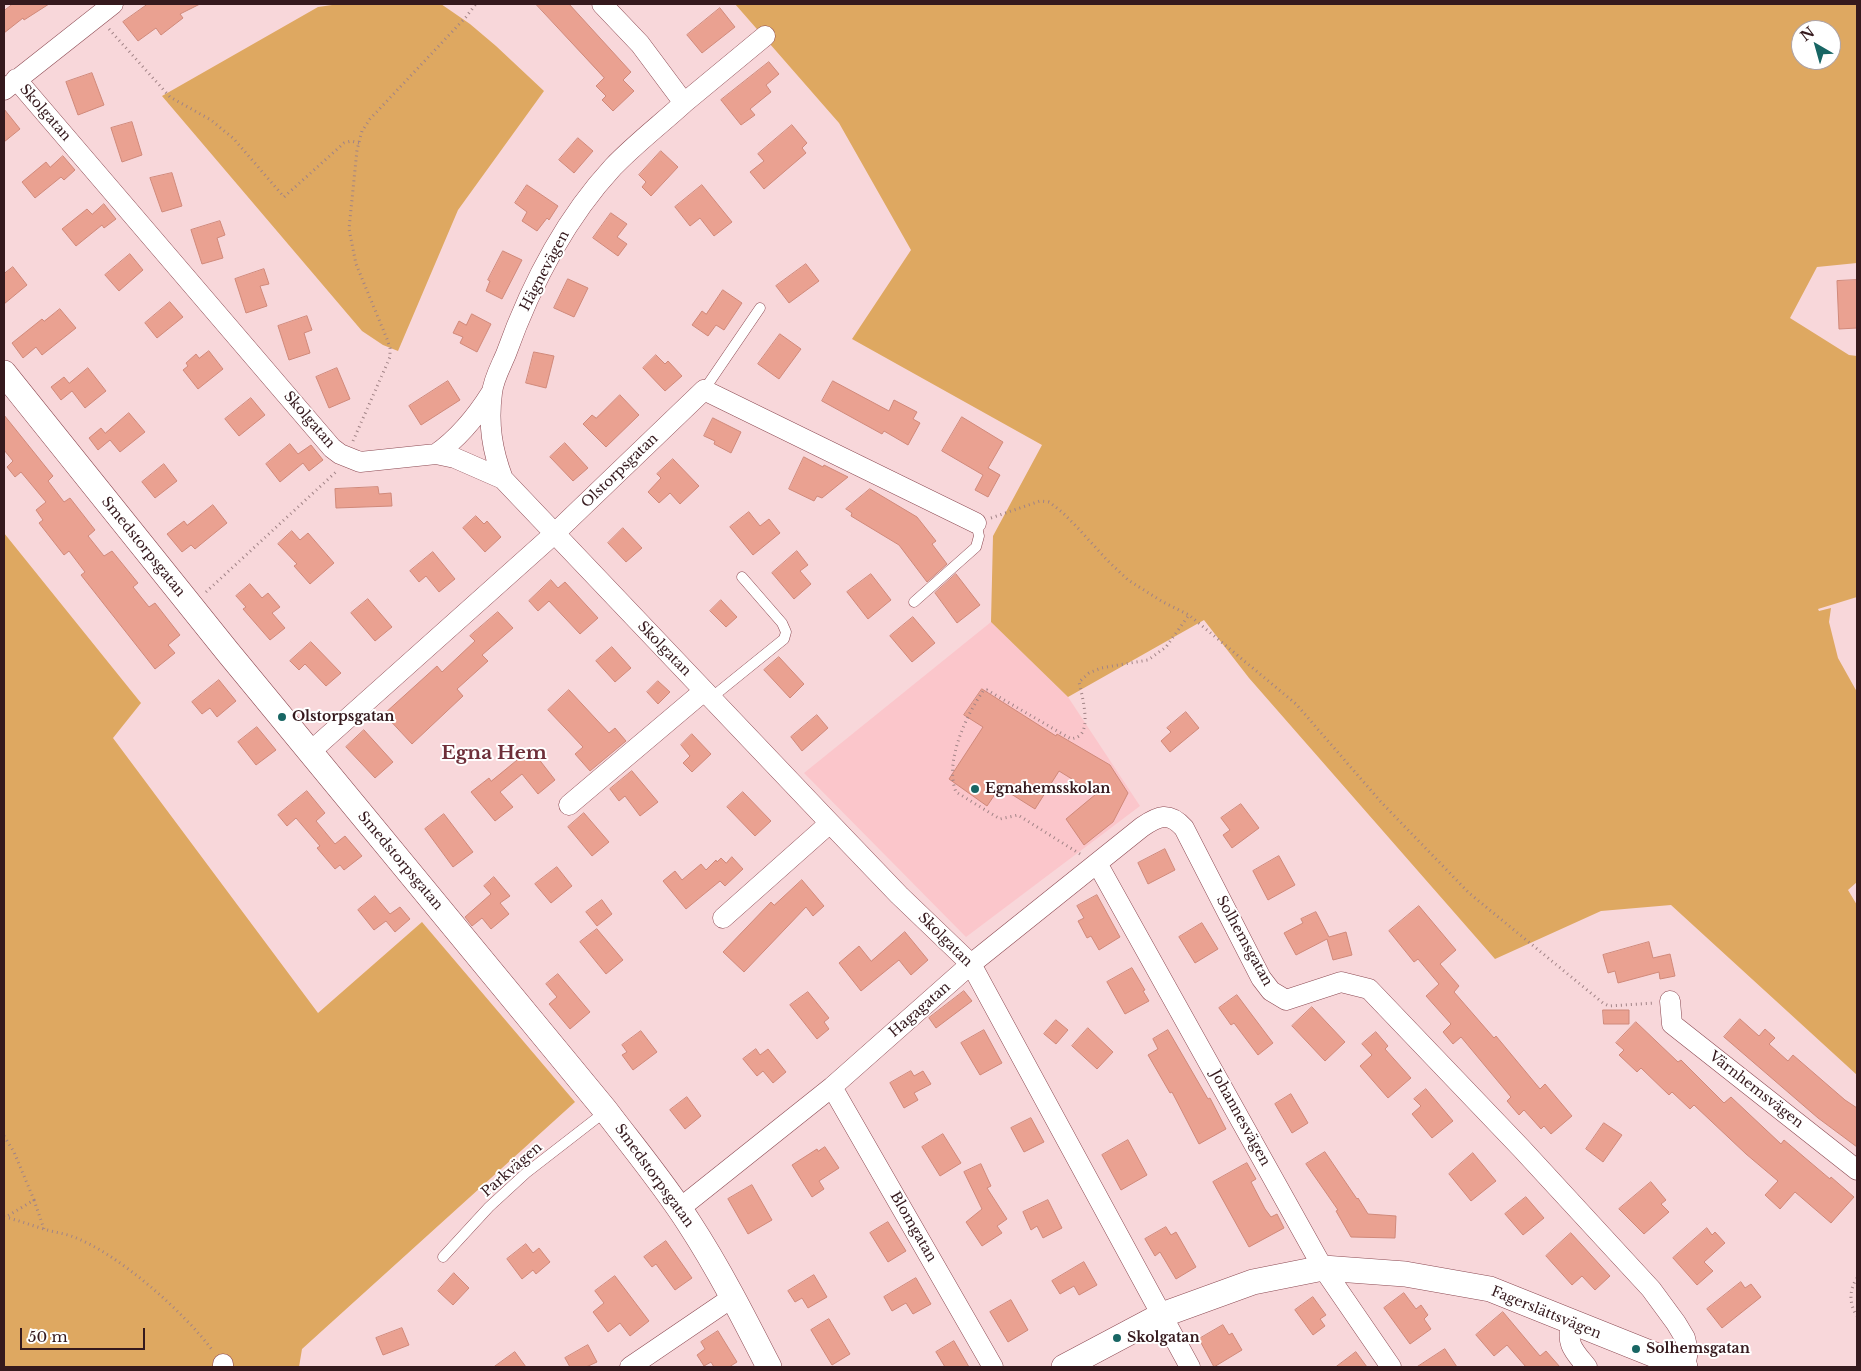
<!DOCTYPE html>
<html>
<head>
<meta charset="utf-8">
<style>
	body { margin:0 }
	#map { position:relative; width:1861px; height:1371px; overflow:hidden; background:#f8d7da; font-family:"Libre Baskerville",serif }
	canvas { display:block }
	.frame { position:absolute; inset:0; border:5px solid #35191d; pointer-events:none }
	.north { position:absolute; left:1791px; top:20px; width:50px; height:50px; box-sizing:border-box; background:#fff; border:1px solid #aea3a5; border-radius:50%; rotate:322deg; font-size:14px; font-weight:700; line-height:20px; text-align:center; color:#35191d }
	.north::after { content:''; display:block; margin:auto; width:18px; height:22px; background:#186664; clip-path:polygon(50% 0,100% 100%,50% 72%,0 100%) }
	.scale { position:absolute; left:20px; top:1328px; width:125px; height:22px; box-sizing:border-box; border:2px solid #35191d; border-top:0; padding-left:6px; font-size:15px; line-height:18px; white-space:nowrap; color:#35191d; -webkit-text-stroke:4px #fff; paint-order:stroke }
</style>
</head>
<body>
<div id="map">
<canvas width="1861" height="1371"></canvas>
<div class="frame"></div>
<div class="north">N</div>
<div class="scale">50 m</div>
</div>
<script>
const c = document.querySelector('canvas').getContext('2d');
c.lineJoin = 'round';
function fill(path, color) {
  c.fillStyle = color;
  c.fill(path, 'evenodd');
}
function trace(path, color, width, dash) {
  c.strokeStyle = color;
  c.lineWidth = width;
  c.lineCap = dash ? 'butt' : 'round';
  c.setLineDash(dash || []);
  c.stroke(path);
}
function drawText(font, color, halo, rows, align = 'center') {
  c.font = font + ' "Libre Baskerville",serif';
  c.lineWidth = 4;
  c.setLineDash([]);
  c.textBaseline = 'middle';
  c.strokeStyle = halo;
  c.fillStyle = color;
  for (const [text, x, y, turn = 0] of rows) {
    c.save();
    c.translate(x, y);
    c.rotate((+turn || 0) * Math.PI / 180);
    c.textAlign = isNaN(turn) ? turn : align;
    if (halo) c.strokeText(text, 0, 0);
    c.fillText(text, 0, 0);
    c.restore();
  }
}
const built = new Path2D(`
	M991 622 1068 697 1140 806 966 937 804 773Z`);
const green = new Path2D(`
	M339 4H441L470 24 496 46 544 91 458 210 398 351 383 345 362 331 162 96 318 7Z
	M735 4H1857V263L1817 267 1790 318 1849 355 1857 356V597L1818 609 1819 611 1831 608 1829 622 1838 658 1857 692V882L1848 890 1857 905V1075L1671 905 1601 911 1495 959 1249 678 1204 620 1068 697 991 622 993 536 1042 445 852 339 911 250 839 123ZM1801 30H1831V60H1801Z
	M4 533 141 703 113 738 318 1013 422 922 575 1102 302 1349 299 1367H4Z`);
const building = new Path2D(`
	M13 4H49L24 20 23 18 4 33V11Z
	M148 4H200L180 14 183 18 161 35 156 28 138 41 123 22Z
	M536 4H569L631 72 623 80 634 91 613 111 602 100 606 96 596 86 604 78Z
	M720 8 735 27 702 53 687 35Z
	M769 62 779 74 766 85 771 92 750 109 755 115 741 125 721 100Z
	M92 73 104 105 78 115 66 82Z
	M4 109 20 129 4 142Z
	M132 122 142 155 122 162 111 128Z
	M792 125 807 143 802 148 806 153 764 189 750 172 764 161 758 154Z
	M578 138 593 151 574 173 559 160Z
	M661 151 678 167 651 196 642 187 646 182 639 175Z
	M63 156 75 170 64 180 61 177 35 198 22 182 46 162 50 167Z
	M172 173 182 206 162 212 150 178Z
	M527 185 558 206 549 220 547 218 537 231 522 221 527 212 515 203Z
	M702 185 732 222 714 236 700 218 690 226 675 207Z
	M104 204 116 219 104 228 102 225 76 246 62 229 87 209 92 214Z
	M611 213 627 224 617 237 627 244 618 256 593 238Z
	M220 221 225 235 217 238 223 258 202 264 191 230Z
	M503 251 522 260 502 299 486 291 490 281 488 280Z
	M130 254 143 270 119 291 105 275Z
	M806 264 819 281 789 303 776 286Z
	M13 267 27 285 4 304V274Z
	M264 269 269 284 260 286 267 306 246 313 235 279Z
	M568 279 588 288 574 317 554 308Z
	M1857 280V328L1839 329 1837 281Z
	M723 290 742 303 724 330 716 325 708 336 692 325 702 311 706 314Z
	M170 302 183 317 157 338 145 323Z
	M60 309 76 328 42 355 36 347 23 358 12 343 42 319 44 321Z
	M472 314 491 324 477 352 460 343 463 337 453 333 459 321 466 325Z
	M307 316 312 330 304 333 310 353 289 360 278 326Z
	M780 334 801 349 779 379 758 364Z
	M209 351 223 369 198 389 183 370 188 366 186 363 196 354 199 358Z
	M534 352 554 356 546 388 526 383Z
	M656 355 665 364 668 361 682 376 665 391 643 368Z
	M88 368 106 391 85 408 72 391 61 400 51 387 64 377 69 383Z
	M337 368 350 399 329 408 316 377Z
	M448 381 460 400 421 425 409 406Z
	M833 381 889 411 894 400 917 412 913 419 920 423 908 445 884 431 882 434 822 401Z
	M620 395 639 415 606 447 583 424 592 415 596 418Z
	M251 398 265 415 239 436 225 419Z
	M129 413 145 432 120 452 110 440 98 450 89 438 101 428 105 433Z
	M4 415 53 476 48 481 64 502 70 498 95 530 88 536 104 556 112 551 138 583 133 587 149 607 155 603 180 635 168 645 175 653 155 669 81 575 85 572 69 551 64 555 39 523 43 520 36 510 46 502 21 472 15 477 7 467 13 461 4 450Z
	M962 417 1003 442 988 468 1000 475 988 497 975 490 983 475 942 451Z
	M713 418 741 432 731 453 714 444 715 441 704 436Z
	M565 443 588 468 573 481 550 457Z
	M290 444 298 454 311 445 323 460 309 471 303 463 280 482 266 464Z
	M804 457 823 467 824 465 848 477 822 498 817 496 814 501 789 489Z
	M673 459 699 486 680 504 670 493 659 503 648 492 661 478 657 474Z
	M164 464 177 481 155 498 142 482Z
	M378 487 379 494 391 493 392 506 336 508 335 489Z
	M870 489 917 517 936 541 932 544 947 564 927 582 899 545 851 516 852 513 846 509Z
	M213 505 227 523 195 549 191 545 182 552 167 534 184 521 187 525Z
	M749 512 760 526 769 519 780 533 753 555 730 527Z
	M476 516 484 524 487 521 501 537 485 552 463 528Z
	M623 528 642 548 626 562 608 543Z
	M292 531 300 540 308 533 334 563 310 584 294 566 297 564 278 544Z
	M797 551 808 565 800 571 811 584 794 599 772 573Z
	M433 552 455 579 439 592 426 576 419 582 410 571Z
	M871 574 891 600 868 619 847 592Z
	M956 574 980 605 957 623 935 593Z
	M551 580 558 588 565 582 598 618 580 634 549 601 538 611 529 601Z
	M250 584 262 598 268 593 280 607 272 613 285 628 270 640 243 609 246 607 236 596Z
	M368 599 392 627 375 641 351 613Z
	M721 600 737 617 726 627 710 611Z
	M498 612 513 628 482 655 488 661 457 689 463 696 412 744 384 714 437 666 442 672 475 641 470 636Z
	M913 617 935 643 912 662 890 636Z
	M311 642 341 673 326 686 305 664 299 670 290 661Z
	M612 647 631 668 615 682 596 661Z
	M779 657 804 684 790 698 764 670Z
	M219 680 236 701 217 717 210 708 202 714 192 702Z
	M658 681 670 692 658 704 647 692Z
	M982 689 1056 736 1057 734 1110 765 1128 793 1113 822 1084 845 1066 819 1096 794 1059 771 1035 809 1000 787 987 806 949 779 983 727 964 715Z
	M569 690 609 733 615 728 626 741 590 771 575 754 583 747 548 710Z
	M1186 712 1199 728 1170 752 1161 741 1171 732 1167 728Z
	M817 715 828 728 802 751 791 737Z
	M257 727 276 750 256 765 238 742Z
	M364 730 393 762 375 778 346 747Z
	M692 734 711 754 692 772 683 763 690 756 681 745Z
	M531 749 555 780 538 794 522 774 500 792 513 807 495 821 471 792 489 778 491 781Z
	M632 771 658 802 640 816 625 796 619 801 610 789Z
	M307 791 325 813 316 821 335 844 345 836 362 856 344 870 340 865 335 869 317 848 320 846 296 818 287 826 278 815Z
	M743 792 771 821 755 836 727 807Z
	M1241 804 1259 828 1232 848 1223 835 1230 830 1221 818Z
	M584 813 609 842 592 856 568 827Z
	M444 814 473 852 453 867 425 829Z
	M1165 849 1175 870 1148 884 1138 863Z
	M1279 856 1295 885 1268 900 1253 871Z
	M732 857 743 869 725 886 720 881 686 909 663 881 675 871 682 880 701 864 706 870 716 860 717 862 721 858 726 863Z
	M557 867 572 886 551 903 535 884Z
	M494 877 510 896 500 903 509 914 491 929 482 918 472 926 465 917 491 894 484 886Z
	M802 880 824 906 813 916 806 907 744 972 723 952 771 902 774 905Z
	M1097 895 1120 937 1099 950 1091 936 1087 938 1078 921 1084 918 1077 906Z
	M375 896 390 914 400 907 410 919 395 932 386 921 374 930 358 910Z
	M602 900 612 914 597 926 586 912Z
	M1419 906 1456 950 1440 964 1459 986 1454 992 1494 1038 1496 1036 1540 1089 1545 1084 1572 1116 1551 1134 1544 1126 1541 1129 1524 1110 1519 1115 1507 1101 1511 1097 1461 1037 1453 1044 1443 1032 1451 1024 1426 996 1439 984 1418 959 1414 962 1389 931Z
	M1316 912 1329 937 1346 932 1352 955 1333 960 1327 939 1296 955 1284 933 1303 923 1301 919Z
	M1202 923 1218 949 1195 963 1179 937Z
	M597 929 623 960 606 974 580 942Z
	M905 932 928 960 911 975 899 960 861 991 839 963 859 946 871 961Z
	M1649 942 1653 958 1670 954 1675 976 1660 979 1659 972 1618 983 1615 971 1608 973 1603 955Z
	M1132 968 1145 990 1143 991 1149 1001 1125 1014 1107 982Z
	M558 974 590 1012 570 1029 549 1004 557 997 546 984Z
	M964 991 972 1001 936 1028 929 1018Z
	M808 992 829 1018 824 1022 829 1029 817 1039 790 1005Z
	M1237 995 1273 1043 1258 1055 1234 1023 1231 1025 1219 1008Z
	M1312 1007 1345 1042 1325 1061 1292 1026Z
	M1603 1010H1629V1024H1604Z
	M1740 1019 1759 1036 1765 1029 1775 1038 1769 1044 1788 1061 1793 1055 1845 1100 1857 1108V1147L1818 1118 1724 1037Z
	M1056 1020 1068 1030 1056 1044 1044 1034Z
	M1636 1022 1678 1062 1681 1060 1724 1103 1731 1097 1781 1144 1784 1140 1830 1179 1831 1177 1854 1197 1831 1223 1795 1192 1780 1209 1765 1195 1778 1181 1746 1154 1694 1105 1690 1109 1672 1092 1669 1095 1641 1068 1637 1072 1619 1055 1624 1050 1616 1043Z
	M1088 1028 1113 1052 1097 1069 1072 1046Z
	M984 1030 1002 1063 980 1075 961 1043Z
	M1168 1030 1208 1099 1210 1098 1226 1129 1199 1144 1172 1092 1170 1093 1148 1055 1158 1049 1153 1039Z
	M641 1031 657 1052 633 1070 622 1055 627 1052 622 1045Z
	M1376 1032 1388 1046 1385 1049 1411 1078 1388 1098 1360 1066 1372 1055 1362 1044Z
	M756 1049 760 1055 768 1049 786 1072 773 1083 763 1071 757 1076 743 1059Z
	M911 1071 914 1076 923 1071 931 1084 914 1093 918 1100 904 1108 890 1083Z
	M1426 1089 1453 1121 1432 1138 1412 1114 1421 1106 1414 1099Z
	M1291 1094 1308 1123 1292 1133 1275 1104Z
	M687 1097 701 1116 685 1129 670 1110Z
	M1031 1118 1044 1142 1024 1152 1011 1128Z
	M1604 1123 1622 1135 1603 1162 1586 1149Z
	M943 1134 961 1163 940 1176 922 1147Z
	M1128 1140 1147 1175 1121 1190 1102 1155Z
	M825 1147 839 1168 819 1181 824 1189 812 1197 792 1165 817 1149 818 1151Z
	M1325 1152 1357 1199 1358 1198 1368 1214 1396 1216 1395 1238 1351 1237 1336 1211 1338 1210 1306 1164Z
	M1473 1153 1496 1181 1471 1201 1449 1174Z
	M1247 1163 1256 1179 1251 1182 1265 1209 1271 1217 1277 1214 1284 1228 1249 1247 1213 1182Z
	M981 1164 991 1186 987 1188 1007 1219 997 1226 1002 1233 982 1246 966 1222 982 1209 964 1172Z
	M1651 1182 1666 1200 1661 1204 1669 1212 1644 1234 1619 1209Z
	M752 1185 772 1220 748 1234 728 1199Z
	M1526 1197 1544 1218 1523 1235 1505 1214Z
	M1048 1200 1062 1228 1043 1238 1037 1226 1031 1230 1023 1212Z
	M888 1222 906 1251 888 1262 870 1233Z
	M1166 1227 1171 1235 1176 1232 1196 1267 1176 1279 1160 1252 1155 1256 1145 1239Z
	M1707 1228 1712 1235 1715 1232 1725 1243 1704 1262 1713 1271 1697 1285 1673 1258Z
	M1571 1233 1610 1276 1595 1290 1582 1276 1572 1285 1546 1256Z
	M666 1241 692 1278 675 1290 656 1264 652 1267 644 1257Z
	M526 1244 533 1253 539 1248 550 1262 536 1274 533 1270 522 1279 507 1259Z
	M1084 1262 1097 1285 1079 1295 1074 1286 1060 1294 1052 1281Z
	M454 1273 469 1288 453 1305 438 1291Z
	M814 1275 827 1297 808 1308 802 1298 795 1302 788 1291Z
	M615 1276 649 1321 630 1336 620 1323 608 1332 593 1312 604 1303 595 1291Z
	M916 1278 931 1304 913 1314 906 1303 892 1311 884 1297Z
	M1741 1282 1745 1288 1751 1284 1761 1297 1722 1328 1707 1309Z
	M1404 1293 1416 1309 1421 1305 1428 1315 1424 1319 1431 1329 1410 1344 1384 1308Z
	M1313 1297 1326 1315 1320 1319 1325 1326 1313 1335 1295 1310Z
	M1011 1300 1028 1330 1008 1342 990 1312Z
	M1503 1312 1540 1356 1546 1351 1560 1367H1526L1507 1345 1494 1356 1476 1335Z
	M829 1319 850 1354 832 1365 811 1330Z
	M1223 1325 1229 1335 1232 1333 1242 1350 1214 1367 1199 1339Z
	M402 1328 409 1345 383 1355 376 1338Z
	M718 1331 737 1362 729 1367H714L711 1362 704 1366 697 1355 705 1349 701 1342Z
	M954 1341 969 1367H945L936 1352Z
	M588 1345 597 1362 586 1367H570L565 1358Z
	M1445 1349 1457 1367H1417Z
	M515 1352 526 1367H494Z
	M1356 1352 1367 1367H1336Z`);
const path = new Path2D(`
	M109 29 170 97 211 120 234 139 284 197 344 143 351 141 359 143
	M353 441 390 357V348L387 339 356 264 349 229 357 150 362 131 370 119 466 17 476 4
	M991 518 1040 501 1049 502 1062 512 1076 526 1108 561 1128 580 1163 602 1189 615 1296 704 1381 802 1469 893 1603 1003 1609 1006 1654 1003
	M206 592 337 471
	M1080 854 1018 815 1000 819 956 792C944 762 966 716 983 691L987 690 1071 739C1074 738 1076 738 1079 736 1091 728 1082 695 1079 682L1089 673 1101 668 1148 660 1166 647 1189 615
	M4 1136 14 1152 34 1200 6 1217
	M34 1200 44 1229
	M4 1217C18 1220 30 1225 44 1229 53 1232 62 1233 71 1236 117 1252 184 1312 213 1351
	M1857 1278C1849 1290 1849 1304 1857 1316`);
const service = new Path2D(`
	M704 390 760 308
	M914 602 976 547 979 536 976 523
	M711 698 784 639 786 632 782 623 742 577
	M443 1257 489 1207 526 1173 606 1111`);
const minor = new Path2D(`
	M16 79 332 448 340 454 360 462 436 454 455 458 503 479 830 823 899 895 971 964 1190 1367
	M4 90 113 4
	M684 103 765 36
	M436 454C460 437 476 417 491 393
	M503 479C492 450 488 424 492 393 493 380 501 366 506 354 530 287 565 219 613 167 635 144 661 124 684 103L640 44 602 4
	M310 752 554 534 704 390 976 523
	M569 805 704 691
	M1097 863 1323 1268 1391 1367
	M723 918 830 823
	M1670 1001 1672 1024 1857 1170
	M832 1087 993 1367
	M679 1209 832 1087 971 964 1142 827C1158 816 1169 811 1184 828L1261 978 1271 991 1286 1000 1341 982 1369 989 1521 1148 1651 1289 1676 1323 1685 1338 1688 1351 1685 1367
	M1572 1322C1565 1344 1574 1351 1587 1367
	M223 1364V1367
	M630 1367 733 1297`);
const tertiary = new Path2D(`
	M4 373 227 651 606 1111C634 1148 664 1184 689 1223 719 1269 744 1318 769 1367
	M1064 1367 1162 1315 1253 1282 1323 1268 1405 1274 1490 1289 1685 1367`);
const markers = [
	[282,717,5,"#186664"],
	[975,789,5,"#186664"],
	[1117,1338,5,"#186664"],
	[1636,1349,5,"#186664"]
];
const streetNames = [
	["Skolgatan",45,113,49],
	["Hägnevägen",545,271,-62],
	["Skolgatan",309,420,49],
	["Olstorpsgatan",620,471,-44],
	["Smedstorpsgatan",143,547,51],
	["Skolgatan",664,649,46],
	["Smedstorpsgatan",400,861,50],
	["Skolgatan",945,940,45],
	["Solhemsgatan",1244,941,61],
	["Hagagatan",920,1010,-41],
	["Värnhemsvägen",1756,1090,38],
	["Johannesvägen",1240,1118,61],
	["Parkvägen",512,1170,-41],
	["Smedstorpsgatan",654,1176,54],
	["Blomgatan",913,1227,60],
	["Fagerslättsvägen",1546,1313,22]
];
const poiNames = [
	["Olstorpsgatan",292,717],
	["Egnahemsskolan",985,789],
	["Skolgatan",1127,1338],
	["Solhemsgatan",1646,1349]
];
const districtNames = [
	["Egna Hem",494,754]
];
fill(built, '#fbc6cb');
fill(green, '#dea861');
fill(building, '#eaa191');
trace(building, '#d0897a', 1);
trace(service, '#8c4952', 11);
trace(minor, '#8c4952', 21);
trace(tertiary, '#8c4952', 26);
trace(path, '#a18386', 3, [1, 4]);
trace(service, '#fff', 10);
trace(minor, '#fff', 20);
trace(tertiary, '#fff', 25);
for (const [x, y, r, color] of markers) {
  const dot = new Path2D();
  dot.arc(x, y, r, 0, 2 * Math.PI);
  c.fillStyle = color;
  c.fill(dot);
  trace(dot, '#fff', 2);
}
drawText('14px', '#35191d', '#fff', streetNames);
drawText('bold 14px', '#35191d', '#fff', poiNames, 'left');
drawText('bold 19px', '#6e2f39', '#fff', districtNames);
</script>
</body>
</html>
